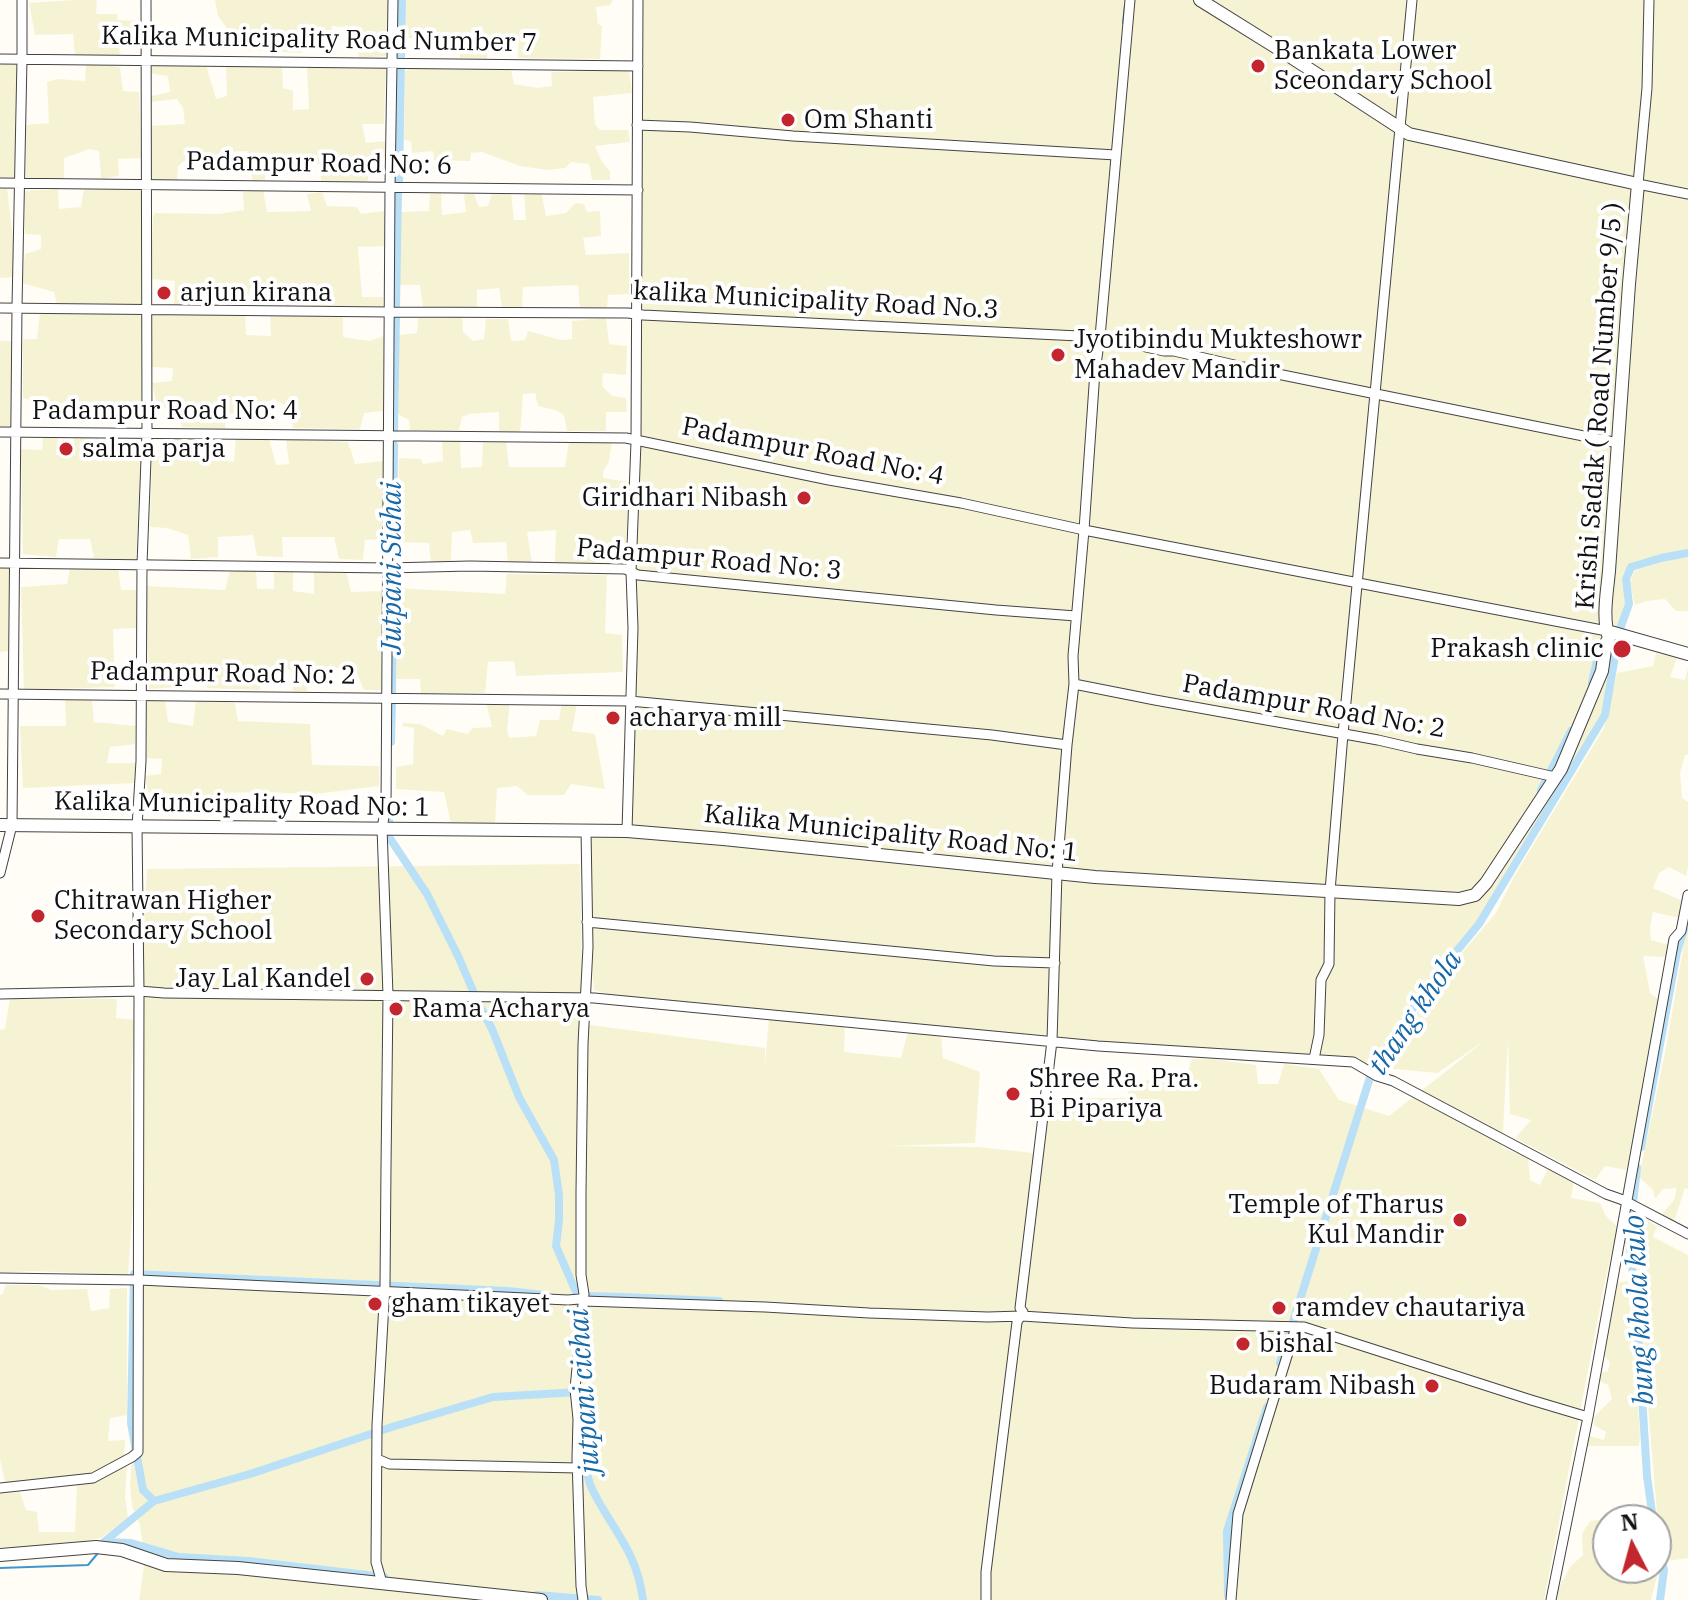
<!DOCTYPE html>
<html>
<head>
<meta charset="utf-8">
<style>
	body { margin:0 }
	#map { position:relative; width:1688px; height:1600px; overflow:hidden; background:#fffdf5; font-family:"IBM Plex Serif",serif }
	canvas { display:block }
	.north { position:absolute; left:1592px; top:1504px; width:80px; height:80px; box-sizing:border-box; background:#fff; border:2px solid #a0a0a0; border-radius:50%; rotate:354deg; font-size:22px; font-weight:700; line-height:32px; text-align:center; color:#111 }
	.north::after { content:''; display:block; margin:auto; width:28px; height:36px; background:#c4262e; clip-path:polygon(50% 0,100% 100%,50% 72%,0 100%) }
</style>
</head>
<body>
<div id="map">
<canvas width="1688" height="1600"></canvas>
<div class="north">N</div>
</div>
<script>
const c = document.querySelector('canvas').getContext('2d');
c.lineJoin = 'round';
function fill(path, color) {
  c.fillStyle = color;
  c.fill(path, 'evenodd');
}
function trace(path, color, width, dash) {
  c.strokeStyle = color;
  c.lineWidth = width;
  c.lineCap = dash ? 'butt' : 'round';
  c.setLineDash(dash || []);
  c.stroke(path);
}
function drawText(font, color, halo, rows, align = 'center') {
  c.font = font + ' "IBM Plex Serif",serif';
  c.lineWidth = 8;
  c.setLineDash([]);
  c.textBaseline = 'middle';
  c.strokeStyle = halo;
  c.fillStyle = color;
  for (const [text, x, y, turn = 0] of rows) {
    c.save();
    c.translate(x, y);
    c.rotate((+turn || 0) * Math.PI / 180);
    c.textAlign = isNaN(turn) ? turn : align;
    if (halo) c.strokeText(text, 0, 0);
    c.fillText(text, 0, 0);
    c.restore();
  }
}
const farmland = new Path2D(`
	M73 0H97L96 14H117L118 20 141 21 140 35 118 39 120 55 75 56 73 34 35 35 29 3Z
	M215 0H388L387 56 359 58 355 28 332 26 330 36 306 33 302 53 243 50 240 40 230 32 218 16Z
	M406 0H613L610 5 596 7 598 24 602 26 600 59 518 58 519 36 487 41V59L460 58 459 37 406 38Z
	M638 0H1688V553L1661 558 1631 567 1626 579 1629 604 1618 638 1605 715 1479 924 1427 987 1372 1071 1353 1062 1098 1046 609 995 594 990 587 922 586 830 626 831Z
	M0 63H19L14 178H0Z
	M86 63 120 67 123 91 139 92 141 158 118 159 119 176 101 179 99 151 90 149 64 158V179L26 180V125L49 123 47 82 57 79 85 81Z
	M152 65H206L216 99 227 96 226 66H282L283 88 293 91V110L309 109 307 67 386 68 384 124H362L366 143 386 141 385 157 368 162V181L321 183 320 164 266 158 265 180 253 181 247 151 227 152 228 159 184 161 178 166 177 180H151L150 126 185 124 183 108 177 99 151 102 152 96 170 92 168 76 148 73Z
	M408 69H511L514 84 538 88 552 86 551 72 629 70 632 93 593 97 595 124 600 130H628L630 142 595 146 602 162 610 171V180H592L589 164 571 162 565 168 548 170 520 166 482 152 471 153 470 161 434 160 433 151 412 153 411 141 404 140 405 72Z
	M0 188H7L14 248 12 277 0 278Z
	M84 188H142L141 304 58 308 54 292 22 283 25 254 41 249V235L25 234 24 191 58 189 59 209 81 207Z
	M263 190 267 212 311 211 307 194 322 192 327 206 357 207 361 214 384 211 385 246 358 247 362 297H383V306L313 307 308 289H291L292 305H269L268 284 250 288 246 306 174 305 175 281 151 279 153 216 155 213 219 214 244 210 243 192Z
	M541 191 546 216 566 213 575 203 584 204 587 212 600 211 601 236 583 238 586 255 629 253V294L608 295 607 308 580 310 578 285 523 287 522 308 502 307 499 288 477 290V308L423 307 420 285H399L401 212 429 211 430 194 441 193 442 215 466 212 464 194H474L479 207 488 206 492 193H511L514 220H526L524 192Z
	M40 312 142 314 141 406 71 403 57 412 44 404 23 398V339H37Z
	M150 314H245L246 335 271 336 270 315H343V337L370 341 384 336 383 411 364 413 360 429 293 428 291 410 275 399 241 409 225 417V429L182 427 175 407 158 408 152 383 172 381 173 368 152 367Z
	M462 317 463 332 473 341 484 339 486 319H508L511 341 525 340 528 331 561 340 572 339V321L606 318 609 344 627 346 626 375 603 373 602 386 612 396 626 398 627 412H606V431H567L564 415 555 410 538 406 535 393 523 394 520 433 499 431V412L469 414 462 417 459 430H410L409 420 398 414 399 335 417 333 418 318Z
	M0 341H11L12 428H0Z
	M43 437H58L56 455H75L73 437 118 440 121 455 141 456 136 560 94 558 90 539H59L56 557 23 554 21 449 42 450Z
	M171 437 216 438V459L234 462 236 438 269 439 276 465 289 464 286 439 348 442 355 464 385 461 382 539 365 540 363 560 339 559 334 537H282L283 557 257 556 253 535 218 537V557L191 559 188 535 167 528 150 527 152 456H168Z
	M460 440 461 468 482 467 483 442 506 441 509 467H565L569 441 612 442 609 461 603 472V478L629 482 625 566 555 562 556 530 527 532 532 563H508L506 542 473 543 470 530 452 532 451 562H431L429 543 397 542 399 458 421 459 423 464 443 461 442 441Z
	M1688 557V611H1676L1665 599 1646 601 1635 605 1630 583 1634 571 1659 562Z
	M0 567H10L8 651 0 652Z
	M118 567 121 590H136L137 628 113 629 115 687 24 690 21 587 67 584 70 568Z
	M230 570H256L257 589H274V570L293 572V591L314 594V571H346L351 592 382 591 381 690H364L355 668H308L307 691H293L294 672 289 669 261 675 260 690 207 688V668H179L178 687 149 689 146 586 225 590Z
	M507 574 607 575 605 633 622 635 623 672 516 676 514 661 488 662 485 693 421 694 420 679H396L397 588 505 594Z
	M1656 653 1677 658 1670 677 1685 680 1688 668V755H1685L1680 773 1682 798 1688 802V867L1686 876 1669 867 1659 873 1653 888 1681 900 1679 918 1653 912 1650 927 1651 940 1669 945 1667 957 1643 956 1650 993 1658 999 1643 1095 1626 1170 1605 1166 1595 1180 1515 1138 1531 1120 1510 1114 1508 1039 1502 1148 1528 1157 1530 1180 1540 1185 1549 1167 1574 1181 1571 1198 1600 1203 1606 1216 1618 1227 1606 1276 1544 1600H139L145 1559 140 1525 132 1506 130 1486 132 1457 138 1452 139 991 147 869 580 864 583 1024 765 1048V1065L769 1018 845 1025 844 1052 901 1058 908 1031 941 1036 943 1058 980 1072 975 1143 887 1146 977 1147 1034 1153 1048 1110 1068 1113 1086 1098H1127L1129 1083 1150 1080 1183 1087 1192 1059H1212L1256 1065 1258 1084H1278L1284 1064 1319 1069 1339 1100 1389 1116 1486 1040 1437 1073 1384 1068 1427 995 1496 913 1515 875 1604 728 1617 673 1653 666Z
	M65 699 92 700 94 722 136 726 135 744 110 747 107 763H135V783L23 788 20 726H66Z
	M165 699 168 722 193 726 196 699 235 703 238 721 310 724 312 765 379 766V786L315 794 258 792 222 793 196 800 148 792 145 776 161 774 162 759 147 758V700Z
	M510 701 507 730 509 738 536 736 540 720H559L562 702 577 703 572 731 595 734 605 789 571 784 564 795H528L517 786 497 788 495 824H451L444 792 396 789V767L413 764 414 728 402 726 403 723 420 724 443 736 447 729 467 734 473 728 492 727 486 702Z
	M1688 920V1189L1685 1188 1674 1221 1661 1215 1674 1200 1677 1188 1663 1189 1655 1199 1653 1190 1639 1177 1666 1048Z
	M10 998 117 999 116 1018 135 1020 131 1075 133 1204 128 1275 32 1271 0 1273V1030L5 1029Z
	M1636 1214 1657 1226 1653 1237 1688 1255V1558L1667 1561 1657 1514 1638 1284Z
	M1628 1281 1640 1435 1639 1446H1587L1590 1436 1604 1440 1606 1432 1594 1425V1417L1612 1399 1608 1385 1599 1381 1600 1373 1608 1371 1610 1362 1604 1356 1617 1283Z
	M6 1285H39L51 1290 87 1289 91 1311 109 1308 110 1289 127 1288V1415L110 1418 108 1441 125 1440 124 1456 90 1473 5 1483 0 1459V1295H2Z
	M127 1466 125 1496 128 1518 101 1538 52 1547H0V1494L20 1492 26 1510 37 1512 39 1532H75L77 1485Z
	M1620 1517 1621 1520H1608V1568H1654L1657 1576 1651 1600H1558V1590L1570 1567 1583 1555 1582 1534 1590 1521Z`);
const stream = new Path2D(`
	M1123 23 1125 5
	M0 1568 88 1565 98 1553`);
const canal = new Path2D(`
	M399 183 402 0
	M396 307 398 194
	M394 432 396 316
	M1620 629 1629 604 1626 579 1631 567 1661 558 1688 553
	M1592 682 1599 652
	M392 691 394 445
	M391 742 392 703
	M1541 790 1571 731
	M389 804V837L427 894 458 956 474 993
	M476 999 492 1029 519 1097 554 1160 559 1195V1220L556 1246 579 1299V1303
	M1641 1147 1677 952 1684 929
	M1637 1168 1629 1238 1637 1316 1647 1476 1653 1520
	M581 1298 587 1296 623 1297 719 1301
	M1280 1363 1372 1071 1427 987 1479 924 1605 715 1618 638
	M581 1420C583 1444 583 1472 594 1493 615 1533 637 1552 643 1600
	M154 1501 250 1474 395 1426 493 1397 579 1392
	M104 1542 154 1501 143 1490 131 1423 134 1274 508 1291 544 1295
	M105 1542 131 1543 179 1557 248 1561 384 1577
	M1656 1543 1664 1570 1660 1600
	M537 1595 598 1600
	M1228 1595 1227 1531 1267 1407`);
const minor = new Path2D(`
	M1649 0 1647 88 1638 184 1688 194
	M0 59 638 66
	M637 125 690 127 793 136 1116 155
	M0 183 638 190
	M0 308 389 312 628 313 643 315 1100 337 1164 351H1174L1243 367 1618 443
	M0 432 626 438 829 480 961 503 1084 530 1607 631
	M0 563 388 568 470 566 625 569 638 575 996 610 1076 616
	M1074 684 1155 700 1378 740 1417 749 1472 758 1555 777
	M0 694 630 701 992 735 1067 745
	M627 831 633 628 631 572 636 442 638 0
	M0 873 12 825 17 307 22 59V0
	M587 922 994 961 1055 963
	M0 994 139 991 164 993 594 998 1098 1046 1353 1062 1377 1076 1393 1081 1606 1194 1623 1200 1688 1234
	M1314 1059 1319 1035 1321 980 1329 964 1330 891 1343 734 1412 0
	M0 1278 139 1280 568 1300 579 1299 583 1301 765 1307 869 1313 988 1317 1022 1316 1132 1323 1304 1327 1531 1400 1588 1417
	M377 1459 389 1464 578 1468
	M0 1488 93 1478 132 1457 138 1452 139 991 137 827 141 761 142 564 147 433 146 0
	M382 1583 376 1562 377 1425 385 1286 386 1168 388 995 382 828 386 807 390 188 393 0
	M583 1600 581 1586 577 1458 578 1419 575 1389 584 1294 581 1275V1192L583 1044 588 947 586 830
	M986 1600V1572L1017 1322 1023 1312 1020 1308 1052 1041 1057 873 1067 745 1074 684 1073 656 1084 530 1095 371 1100 337 1130 0
	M1231 1600 1238 1514 1296 1327
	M1551 1600 1588 1417 1674 939 1681 931 1688 895`);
const tertiary = new Path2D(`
	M1607 631 1688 654
	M0 825 627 831 723 839 1095 877 1459 899 1475 895 1486 883 1561 769 1602 671 1606 643 1609 638C1602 618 1607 593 1609 571L1629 284 1638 184 1409 134 1277 48 1200 0
	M0 1555 96 1547 122 1550 166 1565 238 1568 541 1600`);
const markers = [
	[1258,66,8,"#c4262e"],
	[788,120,8,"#c4262e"],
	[164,293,8,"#c4262e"],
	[1058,355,8,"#c4262e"],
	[66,449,8,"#c4262e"],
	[804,498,8,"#c4262e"],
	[1622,649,10,"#c4262e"],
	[613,718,8,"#c4262e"],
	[38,916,8,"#c4262e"],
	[367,979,8,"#c4262e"],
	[396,1009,8,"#c4262e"],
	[1013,1094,8,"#c4262e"],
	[1460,1220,8,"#c4262e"],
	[375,1304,8,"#c4262e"],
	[1279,1308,8,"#c4262e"],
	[1243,1344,8,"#c4262e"],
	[1432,1386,8,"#c4262e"]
];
const streetNames = [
	["Kalika Municipality Road Number 7",319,40,1],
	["Padampur Road No: 6",319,164,1],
	["kalika Municipality Road No.3",816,301,3],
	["Krishi Sadak ( Road Number 9/5 )",1600,406,-86],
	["Padampur Road No: 4",165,411],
	["Padampur Road No: 4",813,452,11],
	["Padampur Road No: 3",709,560,5],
	["Padampur Road No: 2",223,674,1],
	["Padampur Road No: 2",1314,707,10],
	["Kalika Municipality Road No: 1",242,805,1],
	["Kalika Municipality Road No: 1",891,834,6]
];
const poiNames = [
	["Bankata Lower",1274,51],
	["Sceondary School",1274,81],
	["Om Shanti",804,120],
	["arjun kirana",180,293],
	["Jyotibindu Mukteshowr",1074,340],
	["Mahadev Mandir",1074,370],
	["salma parja",82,449],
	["Giridhari Nibash",788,498,"right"],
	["Prakash clinic",1604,649,"right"],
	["acharya mill",629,718],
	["Chitrawan Higher",54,901],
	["Secondary School",54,931],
	["Jay Lal Kandel",351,979,"right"],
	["Rama Acharya",412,1009],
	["Shree Ra. Pra.",1029,1079],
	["Bi Pipariya",1029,1109],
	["Temple of Tharus",1444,1205,"right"],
	["Kul Mandir",1444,1235,"right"],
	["gham tikayet",391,1304],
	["ramdev chautariya",1295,1308],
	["bishal",1259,1344],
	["Budaram Nibash",1416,1386,"right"]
];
const waterNames = [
	["Jutpani Sichai",393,568,-90],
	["thang khola",1416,1013,-56],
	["bung khola kulo",1640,1310,-93],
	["jutpani cichai",585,1391,-94]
];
fill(farmland, '#f6f3d4');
trace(stream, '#3f96cf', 2);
trace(canal, '#b9e0f7', 8);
trace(minor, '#444', 11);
trace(tertiary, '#444', 14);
trace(minor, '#fff', 9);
trace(tertiary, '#fff', 12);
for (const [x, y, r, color] of markers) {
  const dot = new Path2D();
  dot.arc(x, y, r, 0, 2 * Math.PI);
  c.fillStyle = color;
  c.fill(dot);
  trace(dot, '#fff', 3);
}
drawText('26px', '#111', '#fff', streetNames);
drawText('26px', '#111', '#fff', poiNames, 'left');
drawText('italic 28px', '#1768a6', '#fff', waterNames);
</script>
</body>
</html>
